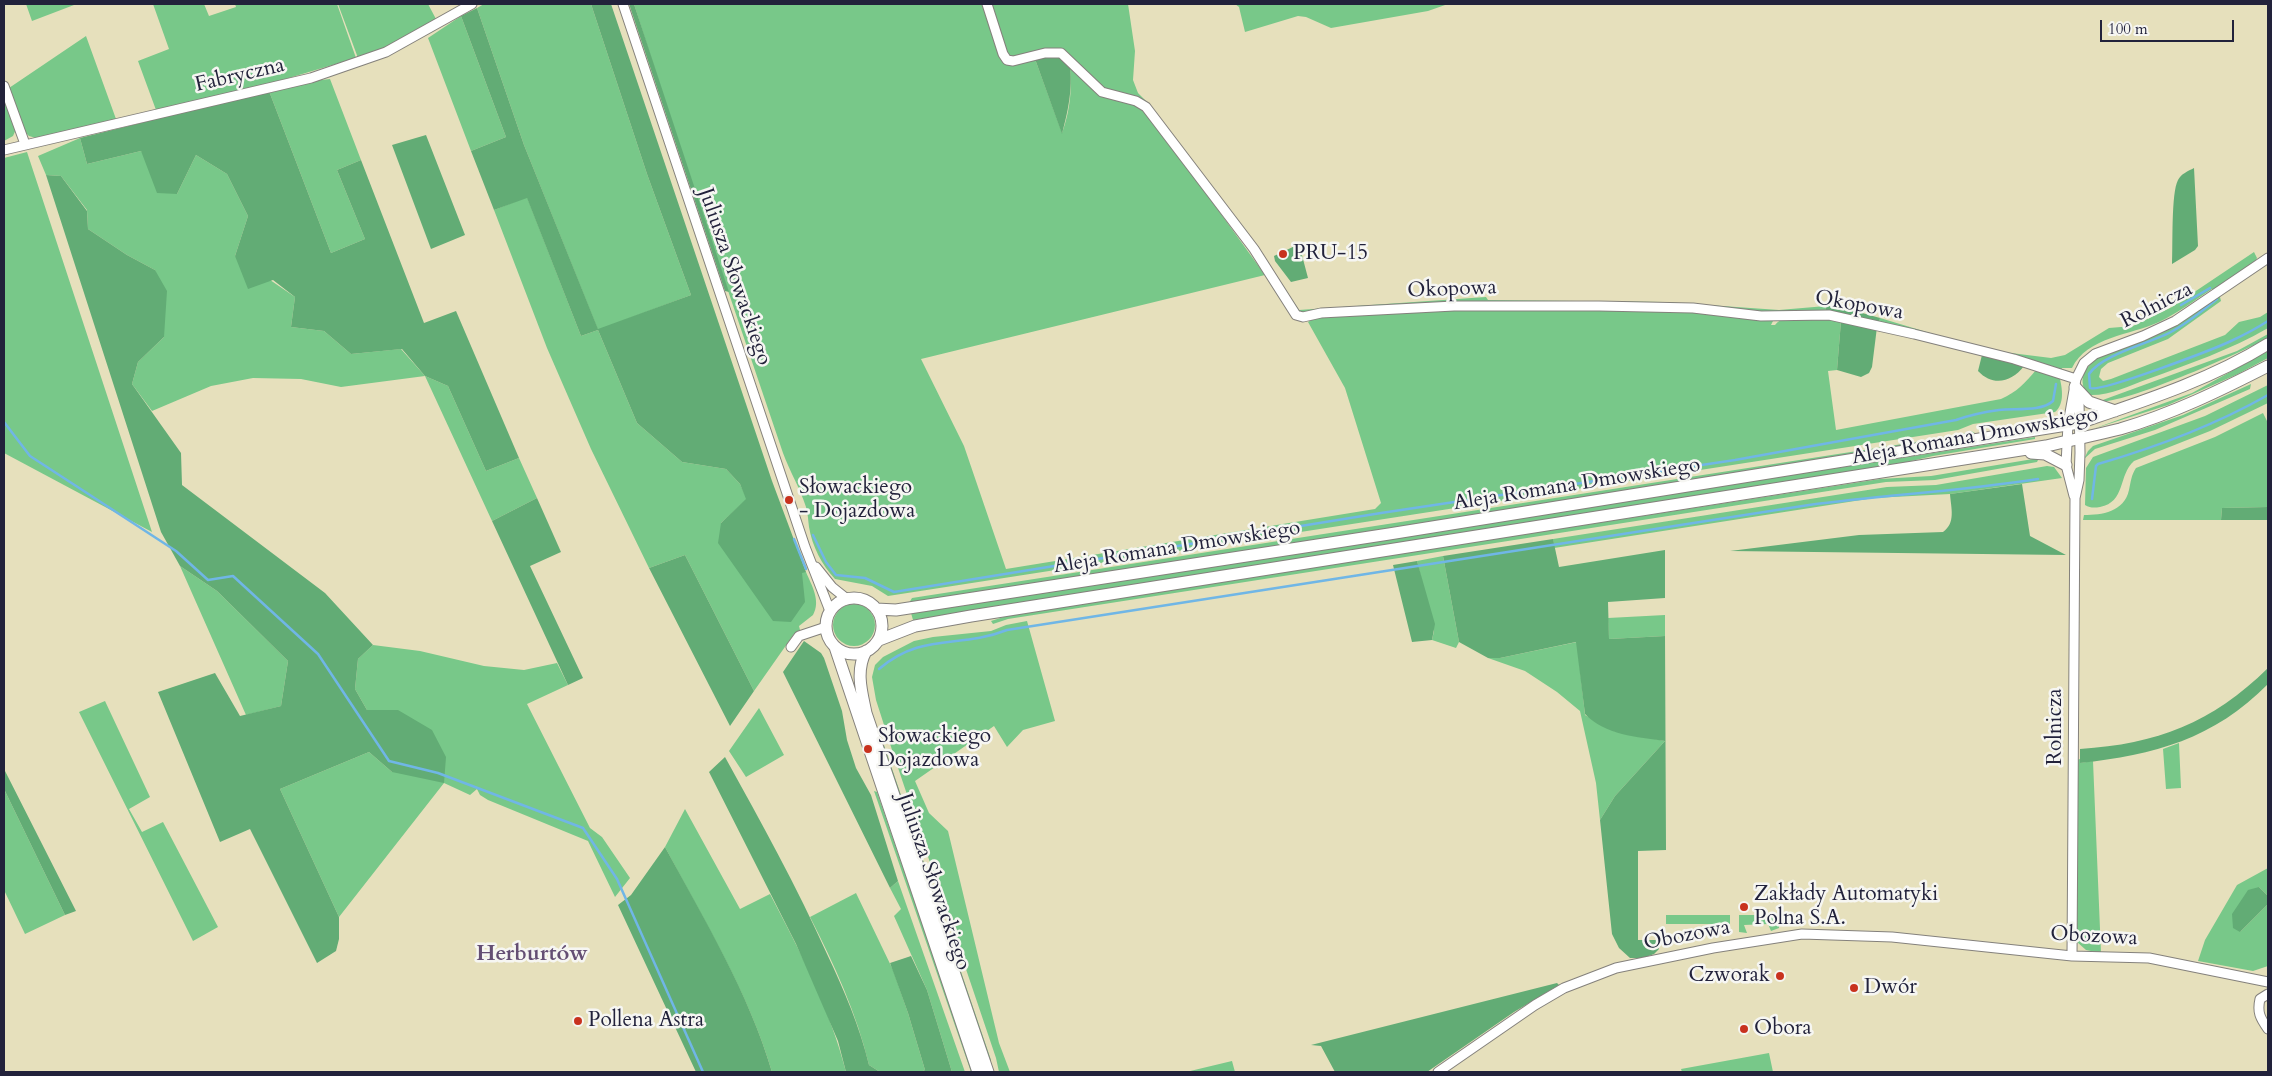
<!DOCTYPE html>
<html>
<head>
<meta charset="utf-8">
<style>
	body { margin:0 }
	#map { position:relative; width:2272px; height:1076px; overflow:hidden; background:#e6e0bc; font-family:Cardo,serif }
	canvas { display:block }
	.frame { position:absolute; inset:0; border:5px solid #22223b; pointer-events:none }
	.scale { position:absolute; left:2100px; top:20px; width:134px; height:22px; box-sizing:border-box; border:2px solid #22223b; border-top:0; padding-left:6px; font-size:15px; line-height:18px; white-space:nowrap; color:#22223b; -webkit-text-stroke:4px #f6f6f2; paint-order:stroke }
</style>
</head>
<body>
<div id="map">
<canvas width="2272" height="1076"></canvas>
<div class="frame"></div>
<div class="scale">100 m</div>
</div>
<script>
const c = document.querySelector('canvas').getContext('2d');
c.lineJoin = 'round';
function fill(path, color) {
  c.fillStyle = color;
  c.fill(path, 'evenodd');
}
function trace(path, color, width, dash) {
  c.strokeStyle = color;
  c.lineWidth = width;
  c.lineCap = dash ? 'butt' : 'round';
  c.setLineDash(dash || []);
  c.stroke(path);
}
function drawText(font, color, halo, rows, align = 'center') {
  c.font = font + ' Cardo,serif';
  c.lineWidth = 5;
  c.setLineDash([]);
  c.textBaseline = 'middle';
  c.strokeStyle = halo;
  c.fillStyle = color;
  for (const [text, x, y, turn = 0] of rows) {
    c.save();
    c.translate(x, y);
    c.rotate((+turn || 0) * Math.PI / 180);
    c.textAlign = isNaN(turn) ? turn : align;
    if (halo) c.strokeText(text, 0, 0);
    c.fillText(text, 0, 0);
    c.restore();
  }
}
const green = new Path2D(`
	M26 4H74V5L32 21Z
	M153 4H204L209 16 236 7 235 4H337L356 58 282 80 156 110 138 61 169 49Z
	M338 4H428L436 19 435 23 392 46 358 58Z
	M484 4H591L647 174 691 295 598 330 637 423 682 462 726 469 740 484 747 499 721 523 802 572H806C812 586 821 601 813 615L799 626 800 630 794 634 754 691 685 555 649 568 591 449 547 348 494 210 527 197 581 336 598 330 524 145 477 8Z
	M634 4H982L1001 59C1010 68 1024 61 1035 59L1062 133C1071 109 1074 78 1067 53L1047 50 1012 59C1001 54 993 16 989 4H1128L1135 51 1133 80 1138 93 1150 105 1168 130 1164 135 1265 275 921 359 964 446 1006 569 1375 509 1381 503 1345 388 1308 322 1314 318 1470 309H1656L1702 311 1774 319 1771 325H1775C1788 309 1823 318 1841 321L1837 370 1828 371 1836 430 2001 399C2017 392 2025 383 2036 370L2060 379C2062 388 2065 404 2055 412L1973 424 1958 430 888 596 872 586 835 579C822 565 812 546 809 527 808 520 808 513 806 507 800 488 790 472 783 453L683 158Z
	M1235 4H1448L1428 11 1331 28 1306 17 1298 16 1245 32 1239 7Z
	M461 16 506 137 471 151 428 38Z
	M86 36 116 119 36 138 29 136 24 131 9 88Z
	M330 79 361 160 337 170 365 239 331 253 269 91 303 82Z
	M4 94 17 127 13 136 4 141Z
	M80 138 87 164 141 151 177 194 196 155 227 174 248 216 235 256 295 297 291 327 324 331 351 354 401 349 425 376 448 386 486 471 519 458 537 498 492 521 425 376 341 387 301 379 253 378 211 386 152 411 132 384 138 362 164 337 155 270 127 255 88 229 87 210 61 176 46 175 38 156Z
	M27 152 152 532 4 453V158Z
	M2254 252 2257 258 2255 262 2214 290 2212 289C2195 300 2178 313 2159 322 2131 335 2087 337 2072 368H2062L2061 371 1879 323 1880 318 1963 343 2003 352 2051 358 2065 355 2109 328 2133 326 2172 307Z
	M1274 272 1299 310 1486 297 1488 300 1665 302 1779 310 1826 306 1825 312 1771 315 1623 305 1300 314Z
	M2217 297H2220L2221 301 2168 339 2108 363 2101 369 2099 377 2103 381 2111 379 2225 335 2239 322 2260 317 2268 312V328C2230 350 2189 364 2148 379 2129 386 2109 396 2089 395 2076 382 2085 367 2097 358Z
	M2268 334V338C2245 351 2120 406 2100 401L2237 351Z
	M2268 351V358L2238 374 2168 405 2093 429 2192 393Z
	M2251 384 2250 389 2155 430 2095 449 2084 459 2088 451 2093 446 2183 415Z
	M2268 385V403L2210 431 2134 461C2118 475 2126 502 2100 507 2094 508 2090 508 2085 505L2086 468 2093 457 2205 416Z
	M2263 413 2268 423V507L2222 508 2221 520H2083L2084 515C2102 515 2124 512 2129 490 2131 481 2131 476 2136 468L2215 437Z
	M1971 431 1975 433 1952 440 909 603 912 598 1960 435Z
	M2035 437V439L1933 456 1872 470 913 620 911 613Z
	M2039 458 2037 462 1935 480 1886 482 1008 619 993 624 991 621 1013 614 1880 479 1931 476Z
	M2047 466 2054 467 2062 478 1950 494 1874 498 1554 548 1553 539 1887 487 1936 485Z
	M1443 556 1459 642 1456 648 1432 640 1434 631 1417 561Z
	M180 566 217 591 288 661 281 706 246 715Z
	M833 625a21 21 0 1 1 42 0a21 21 0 1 1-42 0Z
	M1665 615V636L1609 639 1608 618Z
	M1027 621 1055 721 1023 730 1007 747 994 726 915 781 929 813 948 831 999 1043 1010 1072H999L996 1058 893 753 876 700 872 677 875 665 883 657 914 641 933 637 991 631 1006 625Z
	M1577 642 1585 715 1614 731 1665 741 1615 796 1600 820 1596 783 1580 711 1557 692 1525 671 1488 658H1500Z
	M373 645 420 651 484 666 524 670 557 663 568 685 527 704 590 828 602 837 630 878 615 897 588 841 488 800 480 795 477 789 470 795 444 783 339 917 280 789 369 752 392 772 398 710H367L355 689 358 659Z
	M105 701 150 797 129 809 142 832 163 822 218 927 193 941 79 712Z
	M759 708 784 755 746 777 729 751Z
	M2179 743 2181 788 2166 789 2163 749Z
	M884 745 991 1060 990 1063 883 747Z
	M2080 759V763L2093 761 2101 953 2086 950 2077 942V760Z
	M4 789 65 915 25 934 4 890Z
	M874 791 877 792 973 1072H971Z
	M685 809 740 909 770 894C800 951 830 1009 846 1072H772C749 993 703 919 665 847Z
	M2268 868V896L2259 887 2240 932 2268 904V966L2253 971 2198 961 2205 940 2237 885Z
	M898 881 965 1072H952L927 990 894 916 901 909 890 888Z
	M856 893 893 970 908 1013 925 1070 921 1072H880L869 1065C857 1014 834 964 810 917Z
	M1666 915H1730V924H1666Z
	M1739 915H1780L1779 928 1771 931 1768 924 1744 925 1747 933 1739 932Z
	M1769 1053 1773 1072H1682L1681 1069Z
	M1232 1061 1235 1072H1186Z`);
const forest = new Path2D(`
	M591 4H611L772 481 806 572 802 573 805 602 791 622 773 621 718 543 721 523 746 499 740 484 726 469 682 462 637 423 598 330 581 336 527 198 494 210 471 151 506 137 461 16 477 8 524 145 598 329 691 295 647 174Z
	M629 4H634L729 292 725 291Z
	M1047 50 1067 53C1075 79 1069 108 1062 134L1035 59Z
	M269 91 331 253 365 239 337 170 361 160 424 323 456 311 519 458 486 471 448 386 425 376 402 349 351 354 324 331 291 327 295 297 273 280 248 289 235 256 248 216 227 174 196 155 177 194 157 193 141 151 87 164 80 138Z
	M426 135 465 235 431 249 392 145Z
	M2194 168 2198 246 2195 250 2172 264C2173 246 2171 193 2178 180 2181 174 2188 171 2194 168Z
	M46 175 61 176 87 211 88 229 127 255 155 270 167 291 164 337 138 362 132 384 181 453 182 485 325 593 373 645 358 659 355 689 367 710H398L432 730 446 757 444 783 392 772 369 752 280 789 339 917V939L336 951 317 963 250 829 220 842 158 692 215 673 240 716 281 706 288 661 217 591 180 566 161 532Z
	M1299 244 1308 278 1291 282 1275 261 1274 256Z
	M1826 306H1837L1880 318 1879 323 1825 312Z
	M1841 321 1877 327 1872 367 1869 373 1861 377 1837 370Z
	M1982 355 2024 366C2012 382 1993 387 1978 371Z
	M2022 484 2030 536 2066 555 1730 551 1859 535 1943 532C1956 523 1951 508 1950 494Z
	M537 498 561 552 530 566 583 678 568 685 492 521Z
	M2268 507V520H2221L2222 508Z
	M1553 539 1559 567 1665 550V598L1608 602 1609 639 1665 636 1666 850 1638 851V940H1656L1659 949 1654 954 1643 958H1630L1619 948 1612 934 1600 820 1615 796 1665 741C1637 737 1605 735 1585 714L1576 642 1500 658H1488L1459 642 1443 556Z
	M685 555 754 691 730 726 649 568Z
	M1417 561 1435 624 1432 640 1412 642 1393 565Z
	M804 641 821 653 824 658 842 711 847 740 856 768 871 795 898 881 890 888 783 672Z
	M2268 668V684C2214 739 2154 755 2080 763V749C2157 744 2212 723 2268 668Z
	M725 757C761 822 797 887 827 954 844 990 860 1027 869 1065L880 1072H846L838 1041 796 944 709 772Z
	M4 769 76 911 65 915 4 789Z
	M665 847C704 919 749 993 772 1072H696L618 905 631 895Z
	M2259 887 2268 896V904L2240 932 2233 928 2232 914 2248 890Z
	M911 956 927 990 952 1072H921L925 1070 908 1013 890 963Z
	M1557 983 1559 985 1514 1012 1427 1072H1335L1321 1046 1311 1045Z`);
const stream = new Path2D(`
	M2217 299C2202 311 2187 324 2169 333 2147 344 2102 355 2089 374L2090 388C2100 393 2214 349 2231 341 2244 335 2257 328 2268 321
	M2181 305 2210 288
	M4 422 30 456 176 551 208 580 233 576 318 654 389 761 438 773 583 828 617 879 703 1072
	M2092 499 2096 466 2098 464C2157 447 2215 425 2268 395
	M813 535 826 562 836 575 865 578 894 592 1381 513 1735 460 1956 420C1970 415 1984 412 1999 410 2015 408 2041 412 2053 401L2056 384
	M794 539 806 569
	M879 669C922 632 959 649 1007 630L1809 505C1885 495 1962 491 2038 479`);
const minor = new Path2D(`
	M623 4 805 547 830 611
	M987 4 1003 54 1007 60 1013 61 1045 53H1061L1102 92 1136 101 1146 107 1254 249 1296 315 1303 317 1321 313 1454 306H1599L1693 308 1761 316 1829 315 1914 334 2014 359 2076 379
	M4 86 25 144
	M4 150 311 78 386 52 472 4
	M2074 496 2066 465 2068 424 2076 379 2084 363 2095 354 2143 336 2175 321 2268 258
	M816 567 832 587 847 599
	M791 647 799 636 826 627
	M2072 956 2075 498 2079 480 2080 453 2079 401 2075 391
	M2268 994 2260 999C2257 1012 2260 1018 2268 1029
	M1438 1072 1535 1005 1564 988 1616 968 1713 948 1802 934 1892 937 2072 956 2149 958 2268 982`);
const major = new Path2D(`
	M2075 387 2089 402 2115 411
	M2031 453 2045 454 2066 465
	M826 626a28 28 0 1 1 56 0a28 28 0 1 1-56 0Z
	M876 609 896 610 1389 534 2079 423C2144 401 2210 380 2268 344
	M879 640 915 626 971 616 2046 446C2071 440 2096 435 2120 429 2172 414 2221 390 2268 366
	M835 647 978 1072
	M866 651C855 671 862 693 866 713L988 1072`);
const markers = [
	[1283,254,5,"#c8321e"],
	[789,500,5,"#c8321e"],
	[868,749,5,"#c8321e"],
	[1744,907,5,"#c8321e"],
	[1780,976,5,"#c8321e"],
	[1854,988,5,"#c8321e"],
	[578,1021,5,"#c8321e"],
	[1744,1029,5,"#c8321e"]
];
const streetNames = [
	["Fabryczna",240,76,-13],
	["Juliusza Słowackiego",734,277,71],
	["Okopowa",1452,290,-2],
	["Okopowa",1859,306,10],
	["Rolnicza",2157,306,-27],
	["Aleja Romana Dmowskiego",1975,437,-10],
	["Aleja Romana Dmowskiego",1577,485,-9],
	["Aleja Romana Dmowskiego",1177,548,-9],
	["Rolnicza",2056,727,-90],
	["Juliusza Słowackiego",933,882,71],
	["Obozowa",1687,936,-11],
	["Obozowa",2094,937,3]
];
const poiNames = [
	["PRU-15",1293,254],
	["Słowackiego",799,488],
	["- Dojazdowa",799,512],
	["Słowackiego",878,737],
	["Dojazdowa",878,761],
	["Zakłady Automatyki",1754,895],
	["Polna S.A.",1754,919],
	["Czworak",1770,976,"right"],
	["Dwór",1864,988],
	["Pollena Astra",588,1021],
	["Obora",1754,1029]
];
const neighbourhoodNames = [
	["Herburtów",532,955]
];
fill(green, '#78c889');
fill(forest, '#62ac75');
trace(stream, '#70b6e6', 2.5);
trace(minor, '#84817c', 11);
trace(major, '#84817c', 13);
trace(minor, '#fff', 9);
trace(major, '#fff', 11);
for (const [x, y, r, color] of markers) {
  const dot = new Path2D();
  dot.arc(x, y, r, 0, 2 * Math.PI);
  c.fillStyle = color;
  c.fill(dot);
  trace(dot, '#f6f6f2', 2);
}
drawText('21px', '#22223b', '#f6f6f2', streetNames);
drawText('21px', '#22223b', '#f6f6f2', poiNames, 'left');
drawText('bold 22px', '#644e73', '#f6f6f2', neighbourhoodNames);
</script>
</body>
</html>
